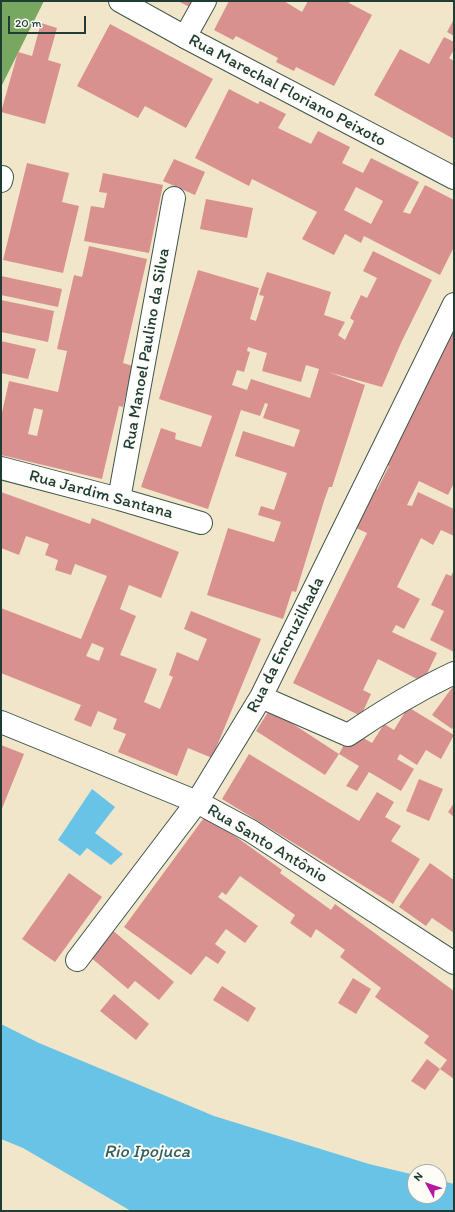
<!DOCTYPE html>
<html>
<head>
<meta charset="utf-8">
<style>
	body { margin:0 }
	#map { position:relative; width:455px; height:1212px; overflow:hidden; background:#f1e6ca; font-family:Itim,sans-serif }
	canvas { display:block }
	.frame { position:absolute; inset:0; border:2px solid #1f3d34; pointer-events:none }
	.north { position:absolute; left:407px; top:1164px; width:40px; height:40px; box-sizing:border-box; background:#fdfcf7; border:1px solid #a4b0a9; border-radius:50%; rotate:310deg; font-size:11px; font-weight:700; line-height:16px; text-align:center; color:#1f3d34 }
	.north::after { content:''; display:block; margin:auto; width:14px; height:18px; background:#b5179e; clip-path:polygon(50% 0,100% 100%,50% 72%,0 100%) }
	.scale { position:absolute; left:8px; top:16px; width:78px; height:18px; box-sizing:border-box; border:2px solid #1f3d34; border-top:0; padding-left:5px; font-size:12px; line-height:14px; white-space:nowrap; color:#1f3d34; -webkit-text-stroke:3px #fdfcf7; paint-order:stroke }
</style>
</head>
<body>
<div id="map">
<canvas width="455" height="1212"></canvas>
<div class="frame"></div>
<div class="north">N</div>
<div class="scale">20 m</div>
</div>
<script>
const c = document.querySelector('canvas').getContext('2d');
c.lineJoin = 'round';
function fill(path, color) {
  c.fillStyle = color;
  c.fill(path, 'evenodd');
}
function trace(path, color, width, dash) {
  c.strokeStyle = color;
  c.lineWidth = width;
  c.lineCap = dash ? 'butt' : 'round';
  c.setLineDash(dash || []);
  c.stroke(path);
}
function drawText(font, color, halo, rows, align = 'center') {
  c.font = font + ' Itim,sans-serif';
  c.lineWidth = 4;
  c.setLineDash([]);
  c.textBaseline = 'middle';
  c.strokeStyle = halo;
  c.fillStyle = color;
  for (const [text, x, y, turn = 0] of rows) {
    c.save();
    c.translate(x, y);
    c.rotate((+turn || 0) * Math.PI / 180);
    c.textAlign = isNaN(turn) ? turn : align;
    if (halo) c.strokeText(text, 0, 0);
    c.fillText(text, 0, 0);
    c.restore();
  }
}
const forest = new Path2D(`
	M1 1H44L1 87Z`);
const water = new Path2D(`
	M92 789 115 807 95 833 123 854 111 865 87 848 80 856 58 840Z
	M1 1024 39 1043 214 1116 369 1164 415 1175V1196H439V1180L454 1184V1211H131L23 1148 1 1139Z`);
const building = new Path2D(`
	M178 1H202L197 11Z
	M229 1H284L302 12 308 1H350L349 3 372 15 334 86 296 67 294 71 276 62 278 58 236 36 233 40 214 30Z
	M454 19V36L447 32Z
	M41 23 57 28 48 60 61 64 45 124 1 112 18 52 32 56Z
	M110 24 213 79 186 128 145 106 138 118 77 86Z
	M444 37 454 42V50L449 58 454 61V139L374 95 400 49 429 64Z
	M229 89 258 104 260 101 286 114 278 128 311 144 318 131 350 147 342 163 363 173 371 158 419 182 403 212 410 214 425 185 454 200V247L440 275 364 236 361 243 345 234 334 255 302 239 317 212 252 179 249 186 195 158ZM356 187 383 201 371 224 344 210Z
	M174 159 205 172 195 195 163 181Z
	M27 163 69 173 62 202 79 206 63 273 3 260Z
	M103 173 163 185 149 253 84 241 91 206 104 208 107 193 99 192Z
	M206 199 253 208 247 238 200 229Z
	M89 246 147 259 123 363 133 366 123 407 119 406 102 479 1 455V417L9 381 58 392 67 351 57 349 74 275 82 277ZM34 408 43 410 37 436 28 434Z
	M373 251 432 280 401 343 382 387 328 372 365 385 332 487H329L324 501 296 592 292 591 283 619 207 595 228 528 274 542 281 522 258 515 261 506 274 510 287 473 235 456 243 431 294 447 300 430 263 418 268 404 265 403 260 416 241 410 208 509 141 487 161 428 176 433 175 439 201 447 212 416 159 399 198 270 259 288 250 319 256 321 264 296 259 295 267 272 331 292 324 315 345 322 338 335 345 340 354 321 350 318 361 295 367 298 377 278 363 271ZM248 347 267 353 262 371 301 382 306 365 319 369 310 398 251 379 247 390 232 385 237 370 244 372 250 352 247 351Z
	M1 276 62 289 58 307 1 295Z
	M1 300 54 311 48 342 1 332Z
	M454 327V483L448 495 419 481 407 505 412 506 418 492 454 509V536L441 530 433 545 421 538 397 587 420 599 404 629 396 625 392 632 437 653 423 682 378 659 363 690 371 694 361 716 293 683 367 533 356 528 376 489 377 490 389 466 384 464Z
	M1 341 36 349 28 379 1 373Z
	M1 492 90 524 92 518 179 552 161 598 129 585 120 609 136 616 120 655 157 669 144 702 160 709 173 677 169 675 177 652 198 661 207 639 184 629 191 611 261 639 212 758 188 748 177 776 118 752 126 734 113 729 117 719 98 711 91 727 74 720 81 705 1 673V608L81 639 107 576 75 564 71 575 55 570 58 560 45 555 49 544 26 536 19 555 1 548ZM92 643 104 648 99 661 86 656Z
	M454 570V652L430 640 444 611 431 605 446 574 451 576Z
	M454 685V726L452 729 432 715Z
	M408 707 454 735 441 759 426 750 417 765 400 754 397 759 414 769 401 791 369 772 357 791 346 786 359 766 339 754 347 739 355 745 360 736 372 743 384 724 394 730Z
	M270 709 339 754 325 775 256 731Z
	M1 745 24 754 1 811Z
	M249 754 359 821 377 792 394 802 385 817 401 826 391 841 420 859 393 904 222 799Z
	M419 779 443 789 429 821 406 811Z
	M454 803V817L448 812Z
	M206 815 282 870 280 873 331 910 335 904 454 991V1079L440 1069 447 1060 424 1043 429 1036 375 997 381 988 340 957 345 950 316 929 311 938 290 923 295 915 240 876 226 895 222 892 218 897 258 926 245 943 226 929 215 944 226 952 218 964 206 956 191 975 124 927Z
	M430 863 454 880V933L432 918 426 926 399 907Z
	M69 873 102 897 55 962 22 939Z
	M111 929 174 982 159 1000 135 981 128 989 89 956Z
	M353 978 371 989 356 1014 338 1003Z
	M222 986 256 1008 248 1022 213 1000Z
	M114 994 149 1024 136 1040 100 1011Z
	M427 1059 440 1069 425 1090 411 1081Z`);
const minor = new Path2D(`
	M185 37 205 1
	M1 181 2 177
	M1 468 119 499 201 523
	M119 499 174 198
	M261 697 348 735C383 711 416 691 454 673
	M1 722 197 802 251 831 454 963
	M77 960 197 802 261 697 454 304`);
const tertiary = new Path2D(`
	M120 1 185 37 454 178`);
const streetNames = [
	["Rua Marechal Floriano Peixoto",287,91,28],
	["Rua Manoel Paulino da Silva",147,349,-80],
	["Rua Jardim Santana",101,495,15],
	["Rua da Encruzilhada",286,645,-63],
	["Rua Santo Antônio",267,844,31]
];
const waterNames = [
	["Rio Ipojuca",147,1152]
];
fill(forest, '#78a761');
fill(water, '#68c3e6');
fill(building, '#d9918f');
trace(minor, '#3e564a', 24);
trace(tertiary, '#3e564a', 24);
trace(minor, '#fff', 22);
trace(tertiary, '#fff', 22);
drawText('17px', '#1f3d34', '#fdfcf7', streetNames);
drawText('italic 18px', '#315e60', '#fdfcf7', waterNames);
</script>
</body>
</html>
